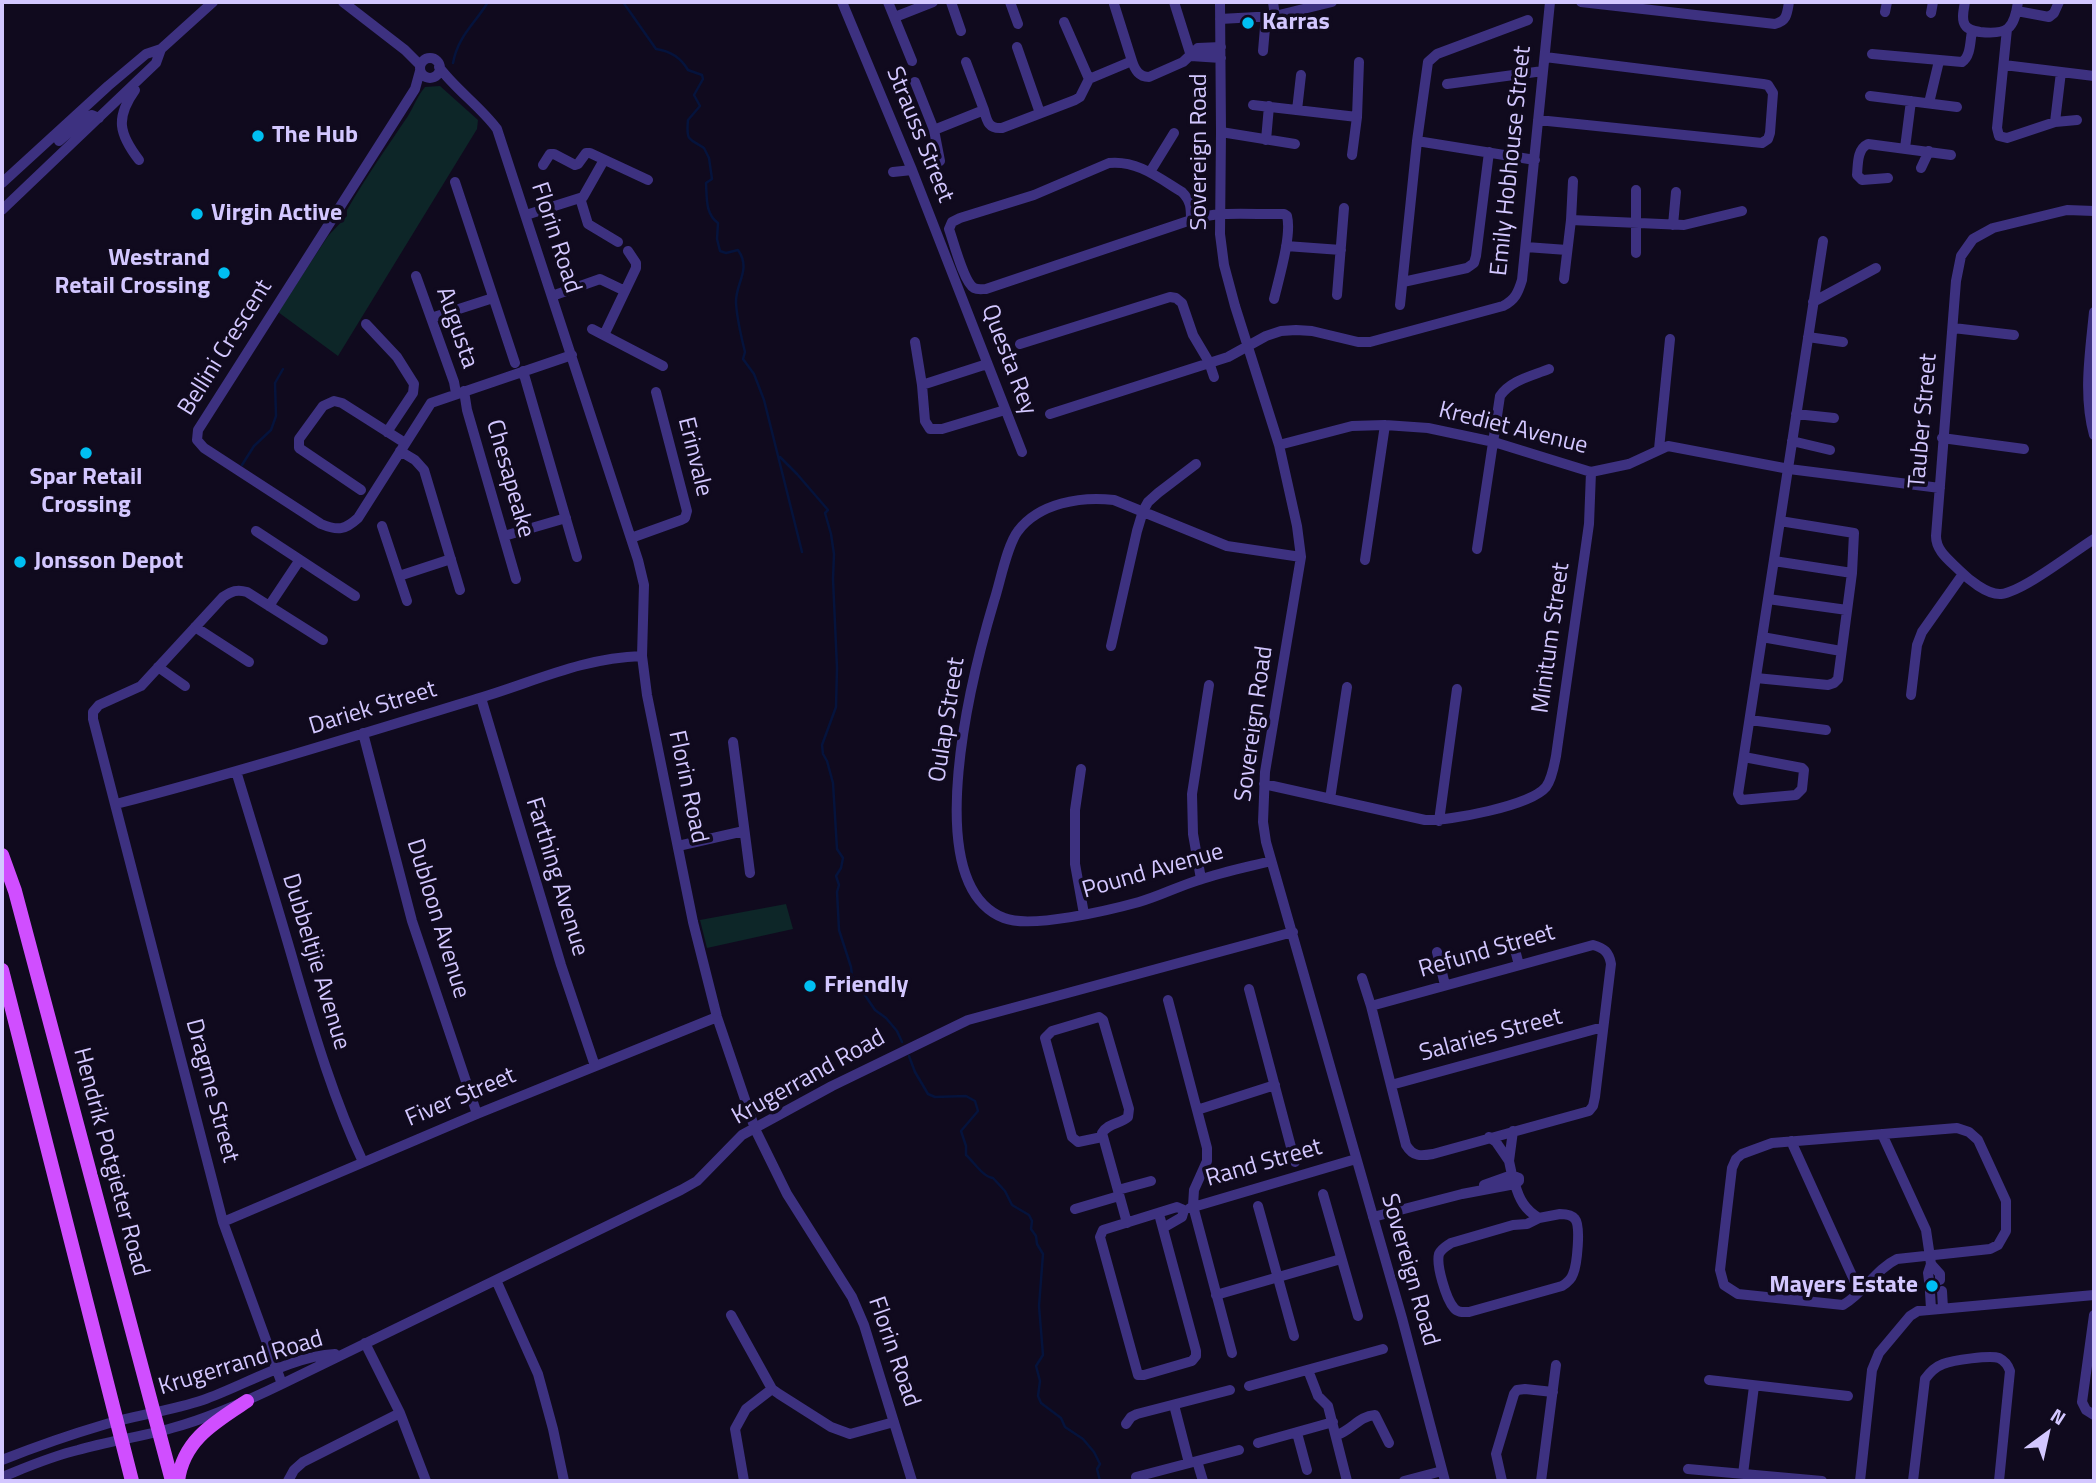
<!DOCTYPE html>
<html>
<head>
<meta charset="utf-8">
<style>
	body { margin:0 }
	#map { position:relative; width:2096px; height:1483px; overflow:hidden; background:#100a1e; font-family:"Titillium Web",sans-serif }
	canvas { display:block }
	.frame { position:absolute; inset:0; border:4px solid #d3c7ff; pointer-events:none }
	.north { position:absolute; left:2012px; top:1399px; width:70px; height:70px; -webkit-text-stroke:5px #100a1e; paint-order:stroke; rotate:33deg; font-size:19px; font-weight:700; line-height:28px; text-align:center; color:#d3c7ff }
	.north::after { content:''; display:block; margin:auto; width:24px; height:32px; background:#d3c7ff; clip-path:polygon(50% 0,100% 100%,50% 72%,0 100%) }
</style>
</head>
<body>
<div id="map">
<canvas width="2096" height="1483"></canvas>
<div class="frame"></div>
<div class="north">N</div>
</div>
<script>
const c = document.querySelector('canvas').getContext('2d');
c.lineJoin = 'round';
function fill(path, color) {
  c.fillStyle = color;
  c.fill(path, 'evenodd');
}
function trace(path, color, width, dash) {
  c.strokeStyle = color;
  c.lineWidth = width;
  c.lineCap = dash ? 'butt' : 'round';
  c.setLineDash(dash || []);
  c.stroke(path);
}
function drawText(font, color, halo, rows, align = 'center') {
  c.font = font + ' "Titillium Web",sans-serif';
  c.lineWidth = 7;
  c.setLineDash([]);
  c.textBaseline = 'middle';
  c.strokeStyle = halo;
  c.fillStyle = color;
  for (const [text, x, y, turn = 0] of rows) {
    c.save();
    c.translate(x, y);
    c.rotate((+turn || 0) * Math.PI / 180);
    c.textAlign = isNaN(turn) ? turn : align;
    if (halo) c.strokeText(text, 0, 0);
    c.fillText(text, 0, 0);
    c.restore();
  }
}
const green = new Path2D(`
	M440 86 478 120 477 129 338 356 278 312 328 236 347 216V210C366 177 387 147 408 116 414 106 418 95 425 87Z
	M786 904 793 929 707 948 700 920Z`);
const stream = new Path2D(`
	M623 2 656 49C671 51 681 58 688 70L702 75 703 79 694 95 700 106 688 120C686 142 689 138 704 148L709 158 712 179 706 183C707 197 705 214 718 223L717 239 720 251 726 253 738 250C752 270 735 283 736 303 737 319 741 336 745 352L743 359 754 374 764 400 802 552
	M453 63C458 36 474 25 488 2
	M780 457 797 474 828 510 825 513 831 534 834 554 833 579 837 668 836 707 822 745 823 754 827 761 833 783 837 849 843 858 841 868 836 876 839 885 837 892 839 930 851 967 852 976 875 1010 886 1018 897 1031 902 1042
	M242 465 254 446 271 430 276 416 275 383 283 369
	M909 1056 915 1072 928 1094 935 1097 966 1096 975 1101 978 1111 961 1131 966 1146V1155C974 1162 983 1177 993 1178L1005 1191 1012 1205 1029 1215 1032 1221 1031 1229 1036 1236 1037 1244 1043 1254 1039 1306 1043 1355 1036 1366 1040 1381 1038 1396 1041 1403 1061 1418 1065 1427 1083 1439 1094 1452 1100 1464 1097 1469 1100 1481`);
const minor = new Path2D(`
	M343 2 405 50 420 65
	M842 2 912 170 1022 452
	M888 2 912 61
	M951 2 961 31
	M1010 2 1018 24
	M1174 2 1191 56
	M1220 2 1221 132 1220 234 1224 265 1235 306 1279 445 1297 526 1301 557 1265 772 1263 822 1266 842 1402 1318 1445 1481
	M1273 2 1275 16
	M1581 2 1775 24C1787 21 1787 14 1789 2
	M1965 2C1964 8 1961 19 1965 25 1968 30 1975 31 1980 32 2008 35 2014 29 2018 2
	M1114 4 1132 61
	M2017 11 2049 17 2054 13 2059 2
	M1885 12 1887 2
	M1931 13 1933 2
	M895 17 933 2
	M1220 19 1275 16 1332 2
	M1064 22 1089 79
	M2007 29 1997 128 1999 136 2007 138 2055 122 2077 120
	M1017 47 1040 113
	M1263 51 1266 16
	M1872 54 1962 62C1971 56 1970 41 1972 31
	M1191 56 1221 58
	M420 68a10 10 0 1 1 20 0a10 10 0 1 1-20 0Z
	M966 62 984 110
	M2004 65 2094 76
	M439 67C456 90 480 106 497 129L638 560 644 585 642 656 647 695 693 922 717 1017 755 1129 787 1194 852 1297 864 1325 912 1481
	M420 71 415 89 198 430 197 440 204 448 321 524C338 531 345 530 358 518L431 403 572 355
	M915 82 934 130
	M1447 84 1543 71
	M135 90C115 118 119 134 139 160
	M1870 96 1957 107
	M1929 103 1939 61
	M1253 105 1357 117
	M1297 110 1301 75
	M1538 120 1762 143 1768 139 1770 133 1773 93 1768 85 1763 84 1545 57
	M2055 122 2061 72
	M1221 132 1295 144
	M1266 140 1269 106
	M59 141 87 117 92 115 99 118
	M1417 141 1535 160
	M1905 148 1911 101
	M1352 155 1357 117 1359 62
	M940 161 934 130 984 110C987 122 989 129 1002 128L1075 100 1080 97 1089 79 1132 61C1135 70 1139 77 1149 77L1183 62 1198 48 1221 47
	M543 165 550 154H554L575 165 578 164 586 153H590L648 180
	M1921 168 1929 151
	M893 172 912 170
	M1150 172 1174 133
	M1888 178 1862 180 1857 175C1858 164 1857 149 1868 144L1951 155
	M455 182 515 363
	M2 183 108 86 146 54 161 49 213 2
	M580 198 588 224 618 242
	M2 210 156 63 161 49
	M2094 211 2067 210 1993 228 1973 239 1961 256 1956 281 1936 536C1936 551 1949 560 1959 570 1968 579 1987 595 2001 594 2024 591 2073 552 2094 539
	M526 215 583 197 604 160
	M1191 220C1191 208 1191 201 1182 192 1159 178 1137 160 1109 163L1034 195 960 218 952 222 949 229C953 240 964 283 974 288 978 290 982 289 986 289L1191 220C1219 210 1255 215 1284 214L1287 216C1292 235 1279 278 1274 299
	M1571 220 1684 225 1742 211
	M1673 225 1676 192
	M1286 246 1341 250
	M1526 247 1567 250
	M1636 253V190
	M416 276 454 382 456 393
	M1564 279 1571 220 1573 181
	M1403 282 1467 268 1474 263 1476 256 1489 152
	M1337 295 1344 208
	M552 296 600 279 625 291
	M1813 302 1876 268
	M1400 305 1417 141 1428 62 1437 54 1528 20
	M2094 312C2090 353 2083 395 2094 435
	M431 318 493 298
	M366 324 397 357 414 384 413 393 387 432
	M1953 328 2014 335
	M592 329 663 366
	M604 335 636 268V263L628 251
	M1808 337 1843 342
	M915 342 922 385 925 421 930 429H942L1005 410
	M1020 344 1170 297 1176 298 1182 303 1193 335 1209 362 1214 377
	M523 371 577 557
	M922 385 987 364
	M464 391 467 410 516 579
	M1050 414 1228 357 1266 336 1281 331 1296 330 1312 331 1358 342H1370L1503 306C1515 300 1518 293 1522 280L1550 2
	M1796 414 1834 418
	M1942 438 2024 449
	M1792 441 1830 450
	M1279 445 1352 426 1385 425 1428 428 1494 442 1591 472 1629 464 1668 446 1789 469 1940 488
	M1659 449 1670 339
	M400 451 415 460 424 470 460 590
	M361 490 299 448V439L323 406 334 401 342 403 405 443
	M382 526 407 601
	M256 531 355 596
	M504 536 566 518
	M631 538 681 520 685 518 687 511 656 392
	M1477 549 1500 396C1511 380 1532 376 1549 369
	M1365 560 1385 425
	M1774 561 1852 573
	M399 576 451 559
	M1768 599 1847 610
	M269 606 299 561
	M195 627 249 662
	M1762 637 1841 651
	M1111 646 1137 531 1143 511 1148 502 1158 493 1196 464
	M158 667 185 686
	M1756 678 1828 685 1834 683 1838 679 1852 573 1854 533 1780 521
	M1911 695 1917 645 1922 632 1963 574
	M481 698 561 965 595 1066
	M1750 720 1826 730
	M363 733 412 921 477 1114
	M733 742 750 873
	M1744 757 1802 768 1804 770 1802 789 1796 795 1741 800 1738 794 1823 241
	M1081 769 1075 810V864L1084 914
	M236 771C256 837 277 904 296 971 315 1036 334 1100 363 1162
	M1264 784 1425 820C1449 821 1530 806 1546 787 1552 779 1554 766 1556 756L1589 524 1591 472
	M1330 799 1347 687
	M116 804C236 773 355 736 473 700 532 683 580 658 642 656
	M1439 821 1457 689
	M678 846 744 831
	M1271 861C1247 867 1222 872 1199 880 1179 886 1160 896 1139 902 1110 910 1031 929 1004 918 916 884 974 668 994 601 1000 583 1007 545 1018 531 1039 503 1081 496 1114 500L1227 546 1301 557
	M1201 879 1193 834 1192 794 1209 685
	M1593 945C1604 948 1609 952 1611 964L1595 1097 1593 1106 1589 1111 1433 1154C1421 1156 1413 1157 1406 1145L1371 1006Z
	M1514 946 1519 965
	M1437 952 1445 985
	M1362 978 1371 1006
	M1249 989 1295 1162
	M1168 1000 1207 1148V1161L1194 1190 1193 1206 1232 1353
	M1391 1085 1603 1027
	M1197 1110 1275 1085
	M1957 1128 1969 1132 1978 1140 2006 1201V1231L1998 1245 1990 1249 1897 1259C1876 1269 1864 1293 1843 1305L1738 1294 1724 1285 1720 1270 1732 1168 1736 1159 1742 1154 1772 1143Z
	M1882 1134 1926 1230 1931 1264 1928 1273 1929 1281
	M1102 1137 1078 1142 1072 1137 1045 1038 1052 1031 1099 1017 1103 1020 1129 1109 1128 1117C1120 1124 1108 1123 1102 1133L1127 1223
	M1489 1137 1496 1142 1509 1161
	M1791 1141 1859 1291
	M1512 1175 1509 1161 1513 1131
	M1515 1184C1519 1199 1525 1210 1539 1218
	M1484 1185 1512 1175 1519 1178
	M1118 1190 1151 1181
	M1323 1194 1358 1316
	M1258 1206 1294 1336
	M1190 1208 1356 1159
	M1075 1209 1119 1196
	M1159 1214 1196 1351V1356L1192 1361 1144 1375H1138L1100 1237 1103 1230 1177 1207 1184 1210
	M1560 1214C1565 1214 1572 1215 1575 1219 1581 1226 1577 1265 1573 1274 1571 1280 1567 1283 1562 1286L1469 1312C1463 1312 1458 1313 1454 1308 1446 1299 1436 1265 1439 1254 1442 1248 1447 1246 1451 1243L1513 1225 1527 1224 1539 1218Z
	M1373 1217 1462 1194 1515 1184 1519 1181V1178
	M223 1222 477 1114 717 1017
	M1163 1228 1182 1217 1184 1210
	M1931 1264 1940 1274V1280
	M496 1280 538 1374 553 1429 564 1481
	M1942 1291 1943 1308
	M1930 1292 1931 1309
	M1216 1295 1341 1259
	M731 1315 772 1389 779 1394 831 1427 850 1434 894 1422
	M2094 1315 2082 1402 2086 1410 2094 1415
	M365 1343 400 1413 426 1481
	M1308 1370 1318 1396 1328 1406 1347 1481
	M1709 1380 1848 1396
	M282 1384 223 1222 93 719V712L99 705 141 686 223 597C232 591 237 589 247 592L323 640
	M1249 1386 1383 1349
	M1174 1405 1189 1463
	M1126 1424 1131 1417 1137 1414 1230 1390
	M1297 1433 1307 1470
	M1337 1435C1352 1430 1359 1416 1375 1415L1389 1443
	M1258 1443 1333 1422
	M2 1460C35 1447 69 1435 103 1425 136 1415 170 1411 203 1400 243 1386 292 1356 335 1354
	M1197 1461 1203 1481
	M1688 1469 1822 1481
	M1743 1474 1754 1386
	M2 1477C27 1467 52 1456 78 1450 109 1441 141 1437 172 1428 210 1418 247 1401 282 1384L681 1190 697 1181 742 1135 832 1086 968 1020 1293 932
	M1136 1477 1239 1450
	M288 1481 294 1470 303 1462 400 1413
	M744 1481 735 1429 746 1409 772 1389
	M1404 1481 1442 1471
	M1502 1481 1496 1454 1514 1394 1517 1390 1525 1389 1553 1392
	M1541 1481 1556 1365
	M1860 1481 1872 1370 1879 1353 1910 1316 1918 1311 2094 1295
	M1913 1481 1925 1379C1930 1372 1935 1367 1943 1364 1953 1360 1990 1355 1999 1358 2005 1361 2008 1365 2010 1371L1999 1481`);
const major = new Path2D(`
	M2 855 15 891C67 1088 118 1285 172 1481
	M2 970 132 1481
	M178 1481C183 1440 215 1422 247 1401`);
const markers = [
	[1248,23,7,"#00bff2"],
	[258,136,7,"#00bff2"],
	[197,214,7,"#00bff2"],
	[224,273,7,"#00bff2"],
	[86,453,7,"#00bff2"],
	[20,562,7,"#00bff2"],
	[810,986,7,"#00bff2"],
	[1932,1286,7,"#00bff2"]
];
const poiNames = [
	["Karras",1262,23],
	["The Hub",272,136],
	["Virgin Active",211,214],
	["Westrand",210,259,"right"],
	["Retail Crossing",210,287,"right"],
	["Spar Retail",86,478,"center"],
	["Crossing",86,506,"center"],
	["Jonsson Depot",34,562],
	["Friendly",824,986],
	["Mayers Estate",1918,1286,"right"]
];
const streetNames = [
	["Strauss Street",919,135,68],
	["Sovereign Road",1200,152,-90],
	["Emily Hobhouse Street",1512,161,-84],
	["Florin Road",555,238,72],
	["Augusta",456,328,71],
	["Bellini Crescent",226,348,-58],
	["Questa Rey",1008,360,69],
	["Tauber Street",1924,421,-85],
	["Krediet Avenue",1513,429,14],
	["Erinvale",694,457,76],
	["Chesapeake",509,479,74],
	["Minitum Street",1552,638,-82],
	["Dariek Street",373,709,-17],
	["Oulap Street",948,720,-81],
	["Sovereign Road",1255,724,-82],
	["Florin Road",687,787,78],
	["Pound Avenue",1153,872,-16],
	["Farthing Avenue",556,877,73],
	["Dubloon Avenue",437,919,73],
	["Refund Street",1487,952,-16],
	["Dubbeltjie Avenue",315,962,73],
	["Salaries Street",1491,1036,-15],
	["Krugerrand Road",809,1078,-29],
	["Dragme Street",211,1091,75],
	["Fiver Street",461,1098,-23],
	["Hendrik Potgieter Road",110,1162,75],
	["Rand Street",1264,1164,-16],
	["Sovereign Road",1409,1270,74],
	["Florin Road",893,1352,71],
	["Krugerrand Road",241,1364,-17]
];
fill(green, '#0d2628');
trace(stream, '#05133c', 2.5);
trace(minor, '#3d3180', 10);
trace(major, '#d04eff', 14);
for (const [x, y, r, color] of markers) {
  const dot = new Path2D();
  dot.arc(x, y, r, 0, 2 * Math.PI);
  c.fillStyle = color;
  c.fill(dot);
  trace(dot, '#100a1e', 2.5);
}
drawText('bold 24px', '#d3c7ff', '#100a1e', poiNames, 'left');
drawText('24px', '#d3c7ff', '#100a1e', streetNames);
</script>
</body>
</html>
